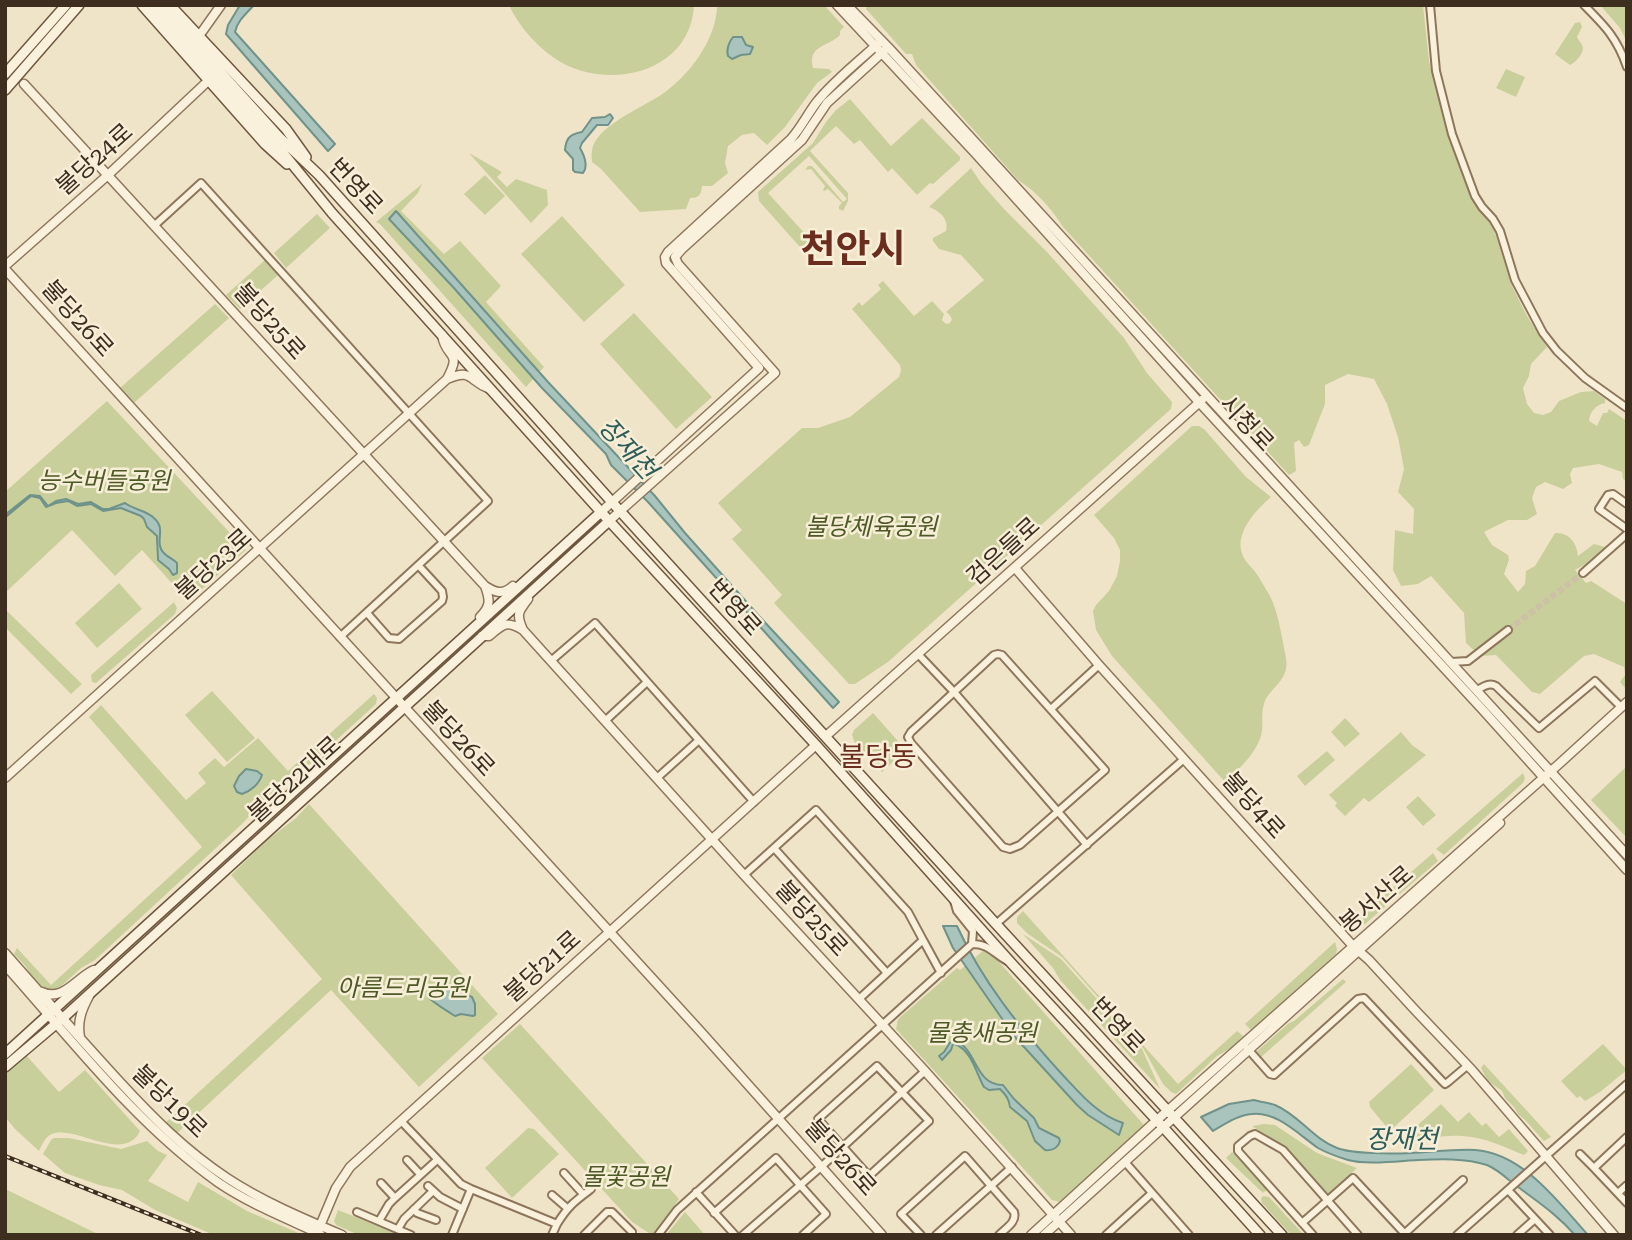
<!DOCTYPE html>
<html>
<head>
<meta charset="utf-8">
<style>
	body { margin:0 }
	#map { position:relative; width:1632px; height:1240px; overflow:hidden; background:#f0e4c8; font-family:"Roboto Serif",serif }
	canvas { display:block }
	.frame { position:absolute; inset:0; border:7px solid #3d2e20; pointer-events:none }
</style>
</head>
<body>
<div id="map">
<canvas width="1632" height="1240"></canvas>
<div class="frame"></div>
</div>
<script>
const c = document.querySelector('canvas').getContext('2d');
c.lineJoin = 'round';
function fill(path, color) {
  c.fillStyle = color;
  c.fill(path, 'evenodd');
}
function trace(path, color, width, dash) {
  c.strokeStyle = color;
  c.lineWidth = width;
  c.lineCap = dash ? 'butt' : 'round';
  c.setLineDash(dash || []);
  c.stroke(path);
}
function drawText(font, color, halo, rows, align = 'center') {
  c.font = font + ' "Roboto Serif","Noto Sans KR",serif';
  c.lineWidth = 5;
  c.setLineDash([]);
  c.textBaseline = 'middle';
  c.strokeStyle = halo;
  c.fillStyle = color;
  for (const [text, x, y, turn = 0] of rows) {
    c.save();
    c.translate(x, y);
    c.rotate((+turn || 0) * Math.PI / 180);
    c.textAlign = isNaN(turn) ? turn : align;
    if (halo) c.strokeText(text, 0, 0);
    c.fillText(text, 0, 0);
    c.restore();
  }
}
const green = new Path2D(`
	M509 5H694C691 70 615 90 564 64 541 51 520 29 509 5Z
	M717 5H824L844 27 840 31V35C830 46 807 45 813 68L829 69 832 72 817 83 785 127 767 145 754 133 742 135 728 146 725 163 728 173 712 186H702C701 195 699 198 690 198L686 209 640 212 601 169 592 162C592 159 591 155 592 151 594 127 643 107 661 95 689 76 717 39 717 5Z
	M867 5 881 7 883 5H1423L1429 61 1449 136 1475 205 1493 226 1512 286 1527 316 1547 347 1531 364 1529 376 1523 388 1527 404 1534 413 1543 415 1551 412 1559 401 1581 392 1594 391 1605 399V403C1595 405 1590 412 1589 421L1597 426 1603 413H1607L1609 409 1627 421V481L1623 479 1622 472 1599 464 1573 468 1570 474 1572 483 1563 489 1545 482 1536 487 1532 498 1537 514 1527 520H1508L1484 532 1492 545 1508 555 1509 560 1504 574 1518 592 1525 584 1526 571 1535 566 1555 533C1570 532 1577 544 1578 556L1594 544 1605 547 1584 565 1575 570 1586 583 1591 581 1627 604V687L1625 688 1620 682 1625 675 1624 667 1594 654 1584 656 1540 694 1532 692 1496 655 1480 656 1466 643 1464 613 1431 576 1418 584 1401 586 1393 570 1395 530 1413 534 1414 509 1398 492 1404 469 1398 437 1387 404 1374 379 1348 374 1325 385V404L1309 445 1304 447 1299 440 1294 443 1296 471 1289 475 1063 227C1051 208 1037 192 1018 180L916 65 912 54H906L866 9Z
	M1600 5H1627V42L1620 28Z
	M1580 22 1582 27 1577 37C1578 40 1581 42 1582 45 1586 52 1575 63 1570 65L1555 54 1575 23Z
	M1506 69 1525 77 1516 97 1496 88Z
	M850 99 891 146 922 118 960 157V160L933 184 930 183 917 195 892 168 888 172 860 140 854 144 836 126 810 151 848 193V201L843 211 839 209V206L842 203 828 189 824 191 823 190 825 186 811 169 805 170 808 166H812L843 202 847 199 809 156 768 193 808 237 811 235 813 237V239L805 246H799L759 201 758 192 813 143 826 122 836 110Z
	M469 153 502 172 497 177 507 187 516 179 547 190 548 205 531 223Z
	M971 168 981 183 1005 210 1047 252 1124 338 1147 373 1172 402 1171 409 888 662 855 684H849L774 603 782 595 732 539 742 530 718 503 802 428H818L850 417 899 377 901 370 900 365 852 309 859 302 862 306 881 289 878 285 883 281 914 316 932 301 944 314 942 320 946 324 950 323 952 319 949 314 946 312 984 280 961 255 939 249 933 241V238L946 231C949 219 940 211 929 207Z
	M485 175 505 196 485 215 464 194Z
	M422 184 418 193 401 211 444 254 460 241 501 286 486 302 544 367 526 387 380 224 376 222Z
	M317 214 330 228 286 268 274 253Z
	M562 216 625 285 584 322 521 254Z
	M265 260 278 275 240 309 226 295Z
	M215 304 229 318 134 403 120 388Z
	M634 313 712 397 676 429 600 344Z
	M107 401 246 550 191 599H186L142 550 115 576 72 530 5 593V492Z
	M1192 426H1199L1204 429 1246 477 1271 497C1256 510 1233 534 1243 556 1246 563 1252 567 1256 573 1261 580 1265 588 1270 596 1277 610 1280 627 1283 642 1284 651 1288 660 1286 669 1283 684 1268 690 1264 704 1261 713 1263 722 1262 731 1259 751 1239 769 1225 782L1112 656 1096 630 1093 611 1096 605 1109 591 1117 576 1120 561V550L1114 538 1094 515Z
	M119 583 142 609 97 648 75 623Z
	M174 602 177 608 175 614 96 683 92 682 91 675Z
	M5 609 82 684 71 694 5 627Z
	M212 691 255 738 227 762 185 715Z
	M374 694 377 698 376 704 297 776 280 787 262 802 243 823 95 960 81 968 57 990C36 988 36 984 26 967 23 963 18 958 14 954L17 948 51 985 202 847 89 717 101 705 186 800 206 783 198 773 215 758 224 767 258 738 288 771Z
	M873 713 906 750 882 772 855 743 852 735 854 730Z
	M1345 718 1360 734 1345 747 1331 732Z
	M1401 732 1412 745 1426 755 1369 802 1364 798 1345 816 1335 806 1337 803 1329 795Z
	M1327 751 1335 760 1305 786 1297 776Z
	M1627 766V838L1591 800Z
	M1523 773 1525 778 1523 783 1444 855 1436 849Z
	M1418 796 1436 815 1423 826 1406 807Z
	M309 804 498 1014 419 1087 331 990 175 1135 164 1124 322 979 231 875 266 841 296 818Z
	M1433 853 1438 861 1365 924 1354 927 1351 924Z
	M1023 911 1178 1084 1237 1031 1243 1036 1231 1048 1217 1056 1176 1094 1171 1092 1163 1084 1143 1048 1062 957 1028 934 1017 923V917Z
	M1023 934 1061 959 1142 1049 1160 1089 1060 980 1053 968Z
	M1335 942 1337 949 1336 954 1251 1030 1245 1024Z
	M984 950 992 954 1144 1125 1060 1202 1052 1200 896 1029 898 1019 957 968 960 970Z
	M1343 979 1346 982 1260 1058 1255 1053 1289 1023 1294 1021Z
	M520 1024 679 1199 652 1235 632 1222 482 1058Z
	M1603 1044 1627 1070 1600 1092 1585 1101 1580 1096 1577 1098 1561 1081Z
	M26 1055 59 1092 85 1070 140 1131C124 1164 76 1125 52 1134 45 1137 42 1145 39 1151L15 1129 5 1117V1071Z
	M1411 1064 1434 1090 1390 1131 1370 1107 1369 1102Z
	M1484 1064 1551 1137 1544 1141 1542 1139 1525 1120 1518 1114 1514 1107 1505 1098 1502 1091 1488 1081 1481 1068Z
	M1441 1104 1458 1122 1469 1112 1482 1126 1486 1123 1499 1137 1509 1129 1528 1151 1524 1155C1504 1147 1485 1137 1461 1136 1441 1135 1421 1140 1401 1140Z
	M1264 1124 1275 1125 1317 1153 1357 1168 1331 1193H1325L1285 1148 1252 1126Z
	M528 1128 534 1129 559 1154 512 1198 485 1168Z
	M54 1138H69L121 1149 147 1141 158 1151 167 1155 148 1181 188 1202 198 1182 247 1211 303 1235H214L155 1210 122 1190 99 1185 65 1173 43 1154 51 1140Z
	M1232 1152 1267 1190 1263 1193 1226 1158Z
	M5 1189 100 1235H5Z
	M1263 1196 1269 1197 1304 1235H1291L1262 1203 1261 1198Z
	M338 1210 400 1235H359L336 1225 334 1221Z
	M685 1212 705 1235H666Z`);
const water = new Path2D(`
	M240 5H254C247 13 237 21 235 32L335 144 328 151 226 34 228 25Z
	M733 37H742L746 45 753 47 750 54 741 55 732 59 728 56C726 50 729 42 733 37Z
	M610 114 613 118 608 125H597L582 143 580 148C584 155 589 165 583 173L575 172 573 170V159L565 150C566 138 570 134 582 132L592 118 605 117Z
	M396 211 548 382 655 496 685 533 759 616 839 702 833 708 648 502 611 465 606 454 542 388 453 287 389 219Z
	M30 495 40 496 48 506 56 501 66 499 78 504 91 502 103 509H109L125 503C134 510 146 510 154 518 166 529 156 538 161 549 164 556 172 558 177 563V573L173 575 169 569 158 560C158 552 157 545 157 536L147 527 144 519 141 516 121 508 103 511 91 504 77 506 68 501 56 503 46 507 40 498 31 496 7 516 6 514Z
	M246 769 257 771 262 775C259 784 251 791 242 794L237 792 234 786 239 776Z
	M943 926H957C982 981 1020 1028 1060 1072 1078 1091 1097 1115 1123 1123L1119 1135 1088 1115 1077 1105 1014 1036 953 948Z
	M446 987 472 997 475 1004V1015L473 1016 461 1014 455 1016C447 1011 434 1003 428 997L429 993 436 989Z
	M954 1040C978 1049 974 1085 1003 1085L1014 1099 1034 1118 1039 1128 1059 1138 1060 1141C1058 1148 1052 1151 1045 1150L1035 1141 1027 1121 1010 1107C1009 1099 1006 1095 1000 1089L989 1090 984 1087C976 1073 972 1051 955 1044H953L951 1050 942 1060 939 1056 944 1052 951 1041Z
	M1254 1100C1261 1102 1269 1103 1275 1105 1299 1115 1313 1139 1337 1148 1353 1154 1393 1154 1411 1153 1432 1152 1454 1149 1475 1150 1523 1153 1559 1203 1588 1235H1575C1555 1212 1533 1199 1509 1180 1502 1174 1496 1169 1487 1165 1465 1158 1440 1159 1418 1160 1398 1161 1366 1165 1348 1160 1338 1157 1327 1153 1318 1148 1299 1135 1277 1111 1252 1114 1238 1115 1225 1124 1213 1131L1201 1117 1229 1104Z`);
const minorTunnel = new Path2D(`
	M1508 630 1583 573`);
const minor = new Path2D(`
	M1430 5 1436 71 1452 134 1475 196 1482 207 1493 219 1500 231 1515 280 1543 333 1557 351 1585 378 1627 408
	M1584 5C1605 26 1617 38 1627 67
	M155 225 201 183 488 501 340 637
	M1627 504 1613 494 1608 495 1599 509 1627 529
	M1583 573 1627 534
	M367 613 389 638 399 639 442 601 443 597 442 591 419 566
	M918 654 954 692 1087 845
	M998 654 1002 655 1105 770 1020 845 1010 849 1003 847 911 743 908 737 911 732 994 655Z
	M552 660 595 623 754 802
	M1451 662 1468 661 1508 630
	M1477 690C1483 687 1489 682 1496 686L1539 728 1595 681 1621 707
	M1051 709 1099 665
	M605 721 647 682
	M657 778 699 740
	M774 848 887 973
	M744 875 816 810 908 912 923 940 859 999
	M996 924 1184 759
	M923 940 941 973
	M972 944C989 944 993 953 1007 961
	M1247 1048 1270 1074 1274 1075 1358 999 1364 998 1443 1082 1445 1084 1448 1082 1467 1066
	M877 1066 929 1121 869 1176 818 1119Z
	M401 1121 461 1184 471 1189 557 1224 552 1235
	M1627 1137 1594 1168 1627 1203
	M1580 1154 1594 1168
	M407 1160 420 1174
	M1125 1162 1189 1235
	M564 1173 583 1194
	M381 1183 395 1198
	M428 1186 440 1197 463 1209
	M1508 1190 1550 1235
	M696 1192 735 1235
	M1618 1193 1627 1185
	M552 1195 567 1208
	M414 1209 417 1213 436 1220
	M357 1212 411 1235
	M714 1213 776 1158 826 1214 803 1235
	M379 1221 389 1204 395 1198 437 1160
	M1302 1223 1353 1178 1406 1235
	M557 1224C568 1206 575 1201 591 1189
	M398 1229 404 1219 433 1191
	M452 1235 471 1189
	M584 1235 607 1212H612L632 1232
	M658 1235 677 1210 972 944 973 931 957 911 954 901
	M743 1235 821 1167 925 1071
	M921 1235 901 1214 965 1156 1014 1212C1017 1222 1006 1228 999 1235
	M936 1235 1012 1167
	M1106 1235 1152 1193
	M1313 1235 1238 1151V1146L1250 1136 1255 1134 1283 1150 1358 1235
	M1403 1235 1463 1180
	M1457 1235 1627 1084
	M1517 1235 1535 1219`);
const tertiary = new Path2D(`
	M837 5 976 154 1199 402 1482 709 1627 870
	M847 5 888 47 1627 855
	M199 36 221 5
	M24 84 485 586C496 593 503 595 513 586
	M5 266 108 175 209 80
	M5 269 701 1032 882 1235
	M447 379C473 368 468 381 490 389
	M601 512 759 368 666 263 665 257 668 252 791 139C801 128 807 115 816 103 831 83 860 60 880 42
	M609 521 775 373 678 264 675 257 682 249 802 140 827 103 884 51
	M1015 568 1099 665 1353 946 1369 960 1415 1010 1472 1070 1614 1235
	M480 617C491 606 490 600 485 586
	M523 630C516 614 518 612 528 599
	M482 636H489C503 624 506 620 523 630L744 875 925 1071 1071 1235
	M826 736 1202 400
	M5 778 447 379C463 349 446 360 442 335
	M5 953C43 996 80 1039 119 1081 152 1117 186 1151 227 1178 262 1201 302 1218 342 1235
	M5 965C72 1040 136 1124 219 1183 250 1204 286 1218 320 1234
	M42 992C63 1002 76 978 94 970
	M80 1037C77 1021 82 1009 89 996
	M317 1233 336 1188 350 1167 816 745
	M1031 1235 1157 1120 1559 764 1627 702
	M1044 1235 1500 823`);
const secondary = new Path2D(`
	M142 5 265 144 287 164
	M152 5 275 143 332 213 601 512 816 745 1013 965 1163 1127 1260 1235
	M160 5 279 137 319 175 620 511 996 924 1282 1235
	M170 5 286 129 306 157
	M5 74 66 5
	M5 90 79 5
	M5 1054 601 512
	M5 1067 63 1018 609 521`);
const rail = new Path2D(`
	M5 1156 201 1235`);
const streetNames = [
	["불당24로",95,160,-42],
	["번영로",355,187,47],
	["불당26로",77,319,48],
	["불당25로",269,322,48],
	["시청로",1246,424,47],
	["검은들로",1004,552,-42],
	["불당23로",214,565,-42],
	["번영로",734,608,48],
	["불당26로",458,739,47],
	["불당22대로",295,780,-42],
	["불당4로",1253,806,48],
	["봉서산로",1377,900,-41],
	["불당25로",811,919,47],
	["불당21로",543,967,-42],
	["번영로",1117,1026,47],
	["불당19로",169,1102,44],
	["불당26로",840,1158,48]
];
const parkNames = [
	["능수버들공원",104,482],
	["불당체육공원",871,528],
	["아름드리공원",403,989],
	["물총새공원",982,1034],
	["물꽃공원",626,1178]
];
const waterNames = [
	["장재천",627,449,48],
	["장재천",1402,1140]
];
const quarterNames = [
	["불당동",878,758]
];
const townNames = [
	["천안시",853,251]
];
fill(green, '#c9cf9b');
fill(water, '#a9c4bc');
trace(water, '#6f938a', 2);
trace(minorTunnel, '#ccc0a6', 6, [6, 3]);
trace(minor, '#8d765c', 10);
trace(tertiary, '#8d765c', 11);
trace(secondary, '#6f573f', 12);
trace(minor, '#faf1dc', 6);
trace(tertiary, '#faf1dc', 8);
trace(secondary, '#faf1dc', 9);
trace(rail, '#3d2e20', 4.5);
trace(rail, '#f7eed8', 2, [5]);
drawText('24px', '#3d2e20', '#f7eed8', streetNames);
drawText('italic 24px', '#4d5a26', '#f7eed8', parkNames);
drawText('italic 26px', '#2f5d5a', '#f7eed8', waterNames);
drawText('28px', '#6b2e1e', '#f7eed8', quarterNames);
drawText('bold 38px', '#6b2e1e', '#f7eed8', townNames);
</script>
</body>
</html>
